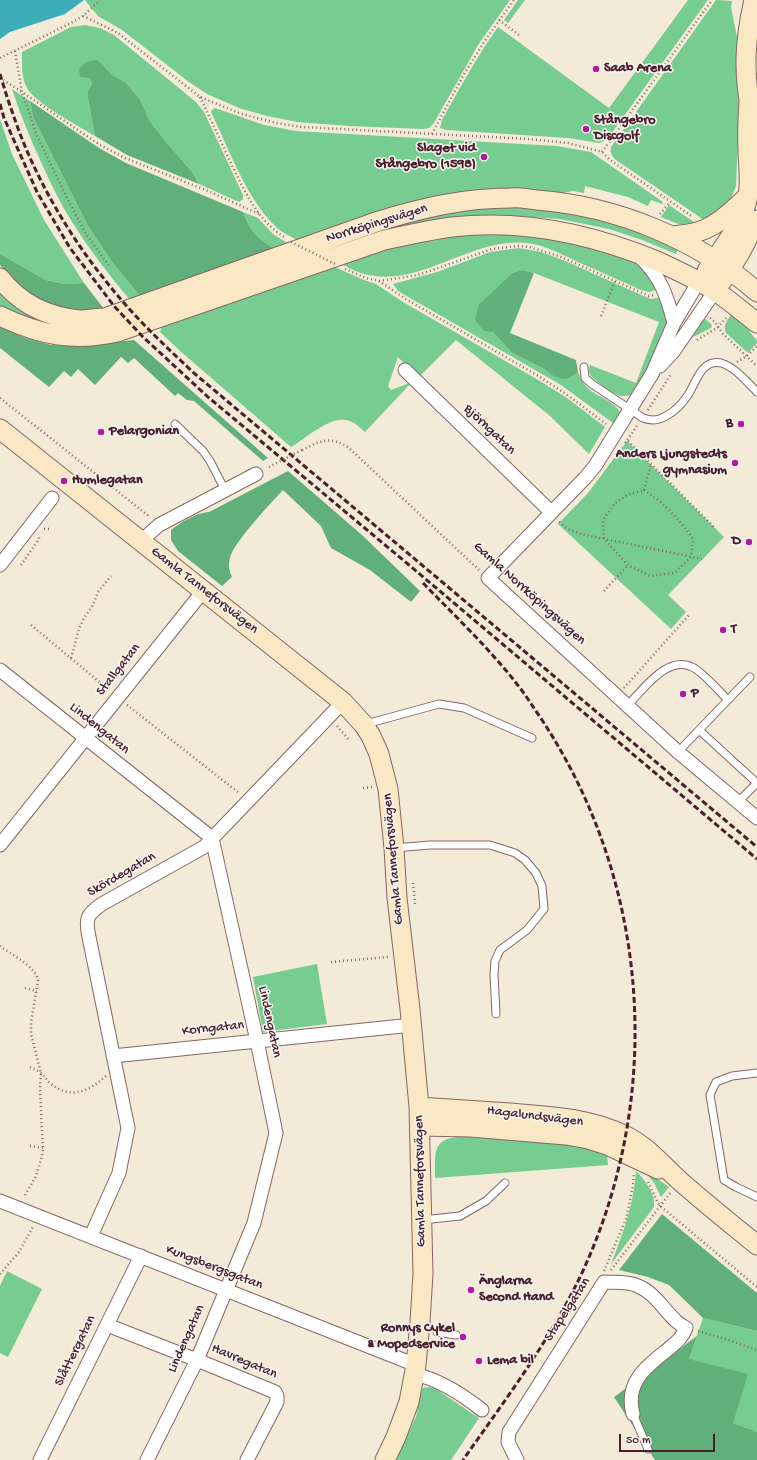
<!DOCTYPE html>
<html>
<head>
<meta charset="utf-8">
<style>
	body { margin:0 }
	#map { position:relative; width:757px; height:1460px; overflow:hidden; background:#f3ead8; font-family:"Gochi Hand",sans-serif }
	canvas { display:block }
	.scale { position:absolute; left:619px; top:1434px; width:96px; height:18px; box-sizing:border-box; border:2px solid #4a1f2b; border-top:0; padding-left:5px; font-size:12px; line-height:14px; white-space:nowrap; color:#4a1f2b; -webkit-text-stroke:3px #f6f6f2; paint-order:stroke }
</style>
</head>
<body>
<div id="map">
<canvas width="757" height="1460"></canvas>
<div class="scale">50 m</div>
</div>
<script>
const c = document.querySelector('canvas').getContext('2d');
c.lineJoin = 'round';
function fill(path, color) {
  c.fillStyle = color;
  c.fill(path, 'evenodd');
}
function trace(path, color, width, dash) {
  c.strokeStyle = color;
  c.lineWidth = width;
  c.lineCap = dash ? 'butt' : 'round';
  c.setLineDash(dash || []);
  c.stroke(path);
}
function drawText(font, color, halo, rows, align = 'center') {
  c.font = font + ' "Gochi Hand",sans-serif';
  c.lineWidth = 3;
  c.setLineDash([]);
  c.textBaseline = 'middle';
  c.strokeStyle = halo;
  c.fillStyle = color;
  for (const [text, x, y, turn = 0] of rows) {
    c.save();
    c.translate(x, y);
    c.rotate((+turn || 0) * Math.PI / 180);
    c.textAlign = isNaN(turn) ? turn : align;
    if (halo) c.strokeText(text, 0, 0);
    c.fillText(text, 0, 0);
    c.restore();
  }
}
const green = new Path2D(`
	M85 0H510L478 45 434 123 429 128 423 129 349 126 297 122 267 116 239 108 207 94 189 82 122 30 98 16Z
	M518 0H525L508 23 504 20Z
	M688 0H708L611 134 604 141 599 143 568 138 446 130 440 128 442 120C460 88 477 56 498 27L609 108Z
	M716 0 732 1 731 7 737 37 739 115 736 186 730 201 725 209 704 220 616 160C612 156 610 153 611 147Z
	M85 25 100 28 114 35 196 102 204 112 243 195V199L239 202 199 184 193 173 167 143 149 120 140 99 125 82 112 75 105 69 90 78 92 84 87 93 95 136C80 127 35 103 27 88 21 78 22 64 22 52L71 27Z
	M12 89 30 101 33 117 88 226 112 262 140 296 130 300C109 275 89 249 72 222 60 203 50 182 41 162 30 138 20 114 12 89Z
	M215 108 264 125 296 131 557 146 591 152 663 202 662 204 651 200 648 206 628 197 585 186 584 193 573 191 557 194 442 195 392 207 297 240C290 236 281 232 276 227 246 198 229 149 211 112L212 110Z
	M0 119 12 154 44 220 84 283 64 284 46 280 0 254Z
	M669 205 700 226 688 228 661 217Z
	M522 207 558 210 625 225 678 249 676 254 642 240 609 229 560 219 500 215 465 216 435 220 373 234 372 231 461 209Z
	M243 212 258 218 273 234 287 243 285 245 364 280 376 284 403 302 540 381 567 398 605 427 589 454 550 416 456 340 421 375 417 377 398 357 388 386 391 390 412 382 365 432C361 429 357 424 352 422 333 412 307 438 291 447L179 350 160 332 163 324 273 248C257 238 250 231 243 212Z
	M498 231 547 236 633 260 646 269 660 289 649 292 641 290C621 281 601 272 580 263 563 255 545 245 526 243 469 237 419 291 361 273 353 271 346 266 339 262L404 241Z
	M519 248 541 252 563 260 646 297 651 299 662 297 666 314V326L656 356 633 393C630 396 626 396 621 396 615 395 593 380 590 374 589 371 589 368 590 365L636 383 659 322 534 273 522 270 512 273 479 304 493 332 511 352 544 369 551 375 570 378 578 372C587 397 603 393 618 409L620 413 613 423 561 385 398 291 393 284 437 272 490 252Z
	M0 293C14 305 27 314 44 321L43 324 0 306Z
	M732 313 742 321 757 341V343L748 353 726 333C722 325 728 320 732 313Z
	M703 317 712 325 711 328 689 339Z
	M627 441 724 537 668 595 686 612 671 629 558 524 588 493Z
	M317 964 327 1024 263 1032 253 977Z
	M466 1136C513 1140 563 1139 607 1155L608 1165 435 1178C435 1149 432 1138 466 1136Z
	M644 1170 669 1187 661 1197 654 1183Z
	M636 1171C645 1180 656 1194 654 1207L611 1264C623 1233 634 1204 636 1171Z
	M7 1271 42 1289 8 1357 0 1353V1286Z
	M703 1318 757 1331V1432L733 1423 689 1359Z
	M429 1387 436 1389 479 1418 451 1460H395L416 1417 422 1388Z`);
const forest = new Path2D(`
	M97 60 112 75 125 82 140 99 149 120 167 143 193 173 199 184 127 155 95 136 87 93 92 84 90 78 80 77 79 69 86 62Z
	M30 101 99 148 126 163 243 212C250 231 257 238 273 248L140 296 112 262 88 226 33 117Z
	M0 254 46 280 64 284 84 283 104 309 84 311 61 309 39 300 21 290 0 265Z
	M522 270 534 273 510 333 576 360 578 372 570 378 563 379 551 375 544 369 511 352 493 332 484 331 475 320 479 304 512 273Z
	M0 325 23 337 51 345 79 346 134 340 268 458 263 461 194 401 187 400 178 393 175 396 134 358 128 363 121 357 95 385 78 369 71 377 64 371 49 387 0 348Z
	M288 471 362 535 420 591 411 602 370 570 331 548 321 526 283 490C271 503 233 543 230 558 228 566 229 570 232 577L222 586 178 551 171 540V530C181 522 196 513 209 512Z
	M662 1214 757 1293V1331L703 1318 669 1285 648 1277 619 1270Z
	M697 1336 689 1359 748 1374 733 1423 757 1432V1460H655L614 1397Z`);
const water = new Path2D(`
	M0 0H84L65 14 10 32 0 39Z`);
const path = new Path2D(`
	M83 16 118 33 200 97 239 113 276 123 302 127 529 139 568 143 602 152 610 160 693 217
	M499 20 519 35
	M15 51 22 92 100 145 125 158 208 191 259 214
	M0 58 71 23 83 16 100 0
	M0 78 22 92 37 136 67 198 86 234 110 267
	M200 97C209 116 218 135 227 155 242 185 255 220 286 238
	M432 134 464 74 486 39 514 0
	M602 152 712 0
	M660 214 670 202
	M345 269 366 278 379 281 406 299 540 377 566 394 606 424
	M379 281 418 275 492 249 519 246 529 247 559 256 649 296 654 295
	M601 316 615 281
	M710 318 715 322 723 334 757 366
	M697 340 718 327 726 318
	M737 362 747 356 757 346
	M0 398 150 517
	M648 410 671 374
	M628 441 715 528
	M625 443 637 426
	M302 450C321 441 330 435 349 448L479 570
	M644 490C664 503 679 519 693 539L691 557 674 573 650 576 628 565 604 539 603 520 614 504 627 495Z
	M644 490 651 464
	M559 522 568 529 581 534 702 559
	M44 529H51
	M21 565 39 539V535
	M604 591 628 565
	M31 625 109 690
	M71 658 79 629 84 618 93 605 98 592 111 576
	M624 688 689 615
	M127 705 239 793
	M337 726 349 740
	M363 788 373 787
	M413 883 415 904
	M0 946C12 955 35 966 38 980L31 1023V1034L41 1073 40 1089 43 1153 36 1176 24 1197
	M331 962 388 957
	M25 988 37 991
	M30 1067C34 1069 39 1071 41 1073 45 1076 46 1080 50 1083 70 1100 88 1092 106 1076
	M30 1146 43 1148
	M648 1182 659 1205 757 1287
	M611 1270 671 1192
	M604 1271 626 1219 633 1186 634 1173
	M0 1274 19 1252 33 1227
	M698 1331 726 1339 757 1350`);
const lane = new Path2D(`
	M584 367 585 378 592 384 643 418C651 421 658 421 666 416 676 411 682 404 688 395 696 383 701 359 721 363 735 367 747 382 757 392
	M175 424 203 451 210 461 225 490
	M627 706C644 689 670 650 697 670 708 678 718 690 728 700
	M366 724 439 704 464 708 532 738
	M699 730 750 677
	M678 752 699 730 757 783 738 802
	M394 848 430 845H490L515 853 525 860 536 873 542 886 544 909 527 930 500 950 495 961 494 974 496 1014
	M757 1073 732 1076 716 1082 710 1095 724 1180 736 1187 757 1197
	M422 1220 460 1216 486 1201 505 1183
	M437 1332 456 1335
	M633 1414 648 1449`);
const street = new Path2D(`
	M640 257C661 277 667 296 674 323
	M699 281 674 323 652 374 595 466 585 478 488 578 678 752 757 818
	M660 366 673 352 715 291
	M405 370 551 512
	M141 541 159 525 256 474
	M0 565 52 498
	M0 670 212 838 257 1041 276 1133 254 1223 197 1360 147 1460
	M0 845 204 590
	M113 1056 412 1025
	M0 1201 416 1365
	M91 1236 119 1173 128 1128 89 937C85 919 87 914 102 904L204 847 343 702
	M107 1325 197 1360 275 1392 277 1396V1402L247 1460
	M414 1374C438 1379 463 1395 482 1410
	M40 1460 141 1256
	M517 1460 508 1442 509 1432 604 1282C615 1283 628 1281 638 1286 655 1293 663 1309 676 1321 679 1324 683 1326 686 1328 681 1340 675 1343 666 1351 644 1368 625 1384 633 1414`);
const secondary = new Path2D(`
	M751 111C743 72 745 39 754 0
	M671 236C678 235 686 235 693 233 714 229 731 212 746 198
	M707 271C722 249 744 222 748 195 751 180 748 165 748 149 747 133 748 116 749 100
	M0 278C20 304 48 317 80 320 88 320 97 318 105 318L379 221C422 208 464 198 510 198 519 197 528 199 537 200 616 206 697 239 757 292
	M722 281 740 253 757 220
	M0 316C40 335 73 342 117 332L384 240C407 235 429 230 452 227 523 219 592 234 657 261 676 270 696 279 714 290 729 300 743 312 757 323
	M0 429 343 702 364 725 371 736 379 754 388 789 394 848 397 898 410 1009 419 1107 423 1274 420 1322 416 1365 409 1402 396 1437 385 1460
	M419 1107C450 1109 480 1111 510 1113 549 1116 591 1118 626 1136 648 1147 662 1165 680 1181 705 1203 731 1224 757 1245
	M420 1126 471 1127 566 1135 588 1139 607 1145 658 1169`);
const rail = new Path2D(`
	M0 74C4 87 8 101 13 114 32 172 67 233 105 280 132 315 163 344 195 374L757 847
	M0 104 4 118 37 192 70 248 114 306 143 337 208 397 409 565 757 859
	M423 583C456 617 491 650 520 688 527 697 533 707 540 717 645 874 664 1075 592 1250 561 1326 510 1393 463 1460`);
const pathBridge = new Path2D(`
	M291 242 335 264
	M269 467 302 450`);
const markers = [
	[596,69,4,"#b5179e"],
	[586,129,4,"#b5179e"],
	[484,157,4,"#b5179e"],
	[741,424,4,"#b5179e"],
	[101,432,4,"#b5179e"],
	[735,463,4,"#b5179e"],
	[64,481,4,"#b5179e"],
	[749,542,4,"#b5179e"],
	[723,630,4,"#b5179e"],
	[683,694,4,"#b5179e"],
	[471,1290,4,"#b5179e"],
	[463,1337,4,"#b5179e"],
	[479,1361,4,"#b5179e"]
];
const poiNames = [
	["Saab Arena",604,69],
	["Stångebro",594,121],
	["Discgolf",594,137],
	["Slaget vid",476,149,"right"],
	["Stångebro (1598)",476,165,"right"],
	["B",733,424,"right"],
	["Pelargonian",109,432],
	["Anders Ljungstedts",727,455,"right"],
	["gymnasium",727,471,"right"],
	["Humlegatan",72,481],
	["D",741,542,"right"],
	["T",731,630],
	["P",691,694],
	["Änglarna",479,1282],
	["Second Hand",479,1298],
	["Ronnys Cykel",455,1329,"right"],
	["& Mopedservice",455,1345,"right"],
	["Lema bil",487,1361]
];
const streetNames = [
	["Norrköpingsvägen",377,224,-17],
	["Björngatan",489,430,44],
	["Gamla Tanneforsvägen",204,591,38],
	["Gamla Norrköpingsvägen",529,594,42],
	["Stallgatan",119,670,-52],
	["Lindengatan",99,729,39],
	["Gamla Tanneforsvägen",394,859,-95],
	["Skördegatan",122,875,-30],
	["Lindengatan",269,1022,78],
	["Korngatan",213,1029,-6],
	["Hagalundsvägen",535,1117,7],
	["Gamla Tanneforsvägen",421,1181,-91],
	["Kungsbergsgatan",214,1268,21],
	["Stapelgatan",568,1310,-57],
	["Lindengatan",187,1339,-66],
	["Slåttergatan",76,1351,-64],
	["Havregatan",244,1362,23]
];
fill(green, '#77cd91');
fill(forest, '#61b07b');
fill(water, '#3eadba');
trace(lane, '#856668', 9);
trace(street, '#856668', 15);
trace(secondary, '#856668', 21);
trace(path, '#856668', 2.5, [1, 3]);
trace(lane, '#fff', 7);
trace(street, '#fff', 13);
trace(secondary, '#fae7c3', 19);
trace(rail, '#4a1f2b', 3, [6, 3]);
trace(pathBridge, '#856668', 2.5, [1, 3]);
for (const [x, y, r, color] of markers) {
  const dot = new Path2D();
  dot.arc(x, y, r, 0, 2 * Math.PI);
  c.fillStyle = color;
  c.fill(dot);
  trace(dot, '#f6f6f2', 1.5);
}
drawText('bold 14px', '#4a1f2b', '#f6f6f2', poiNames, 'left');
drawText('14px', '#4a1f2b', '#f6f6f2', streetNames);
</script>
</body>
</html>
